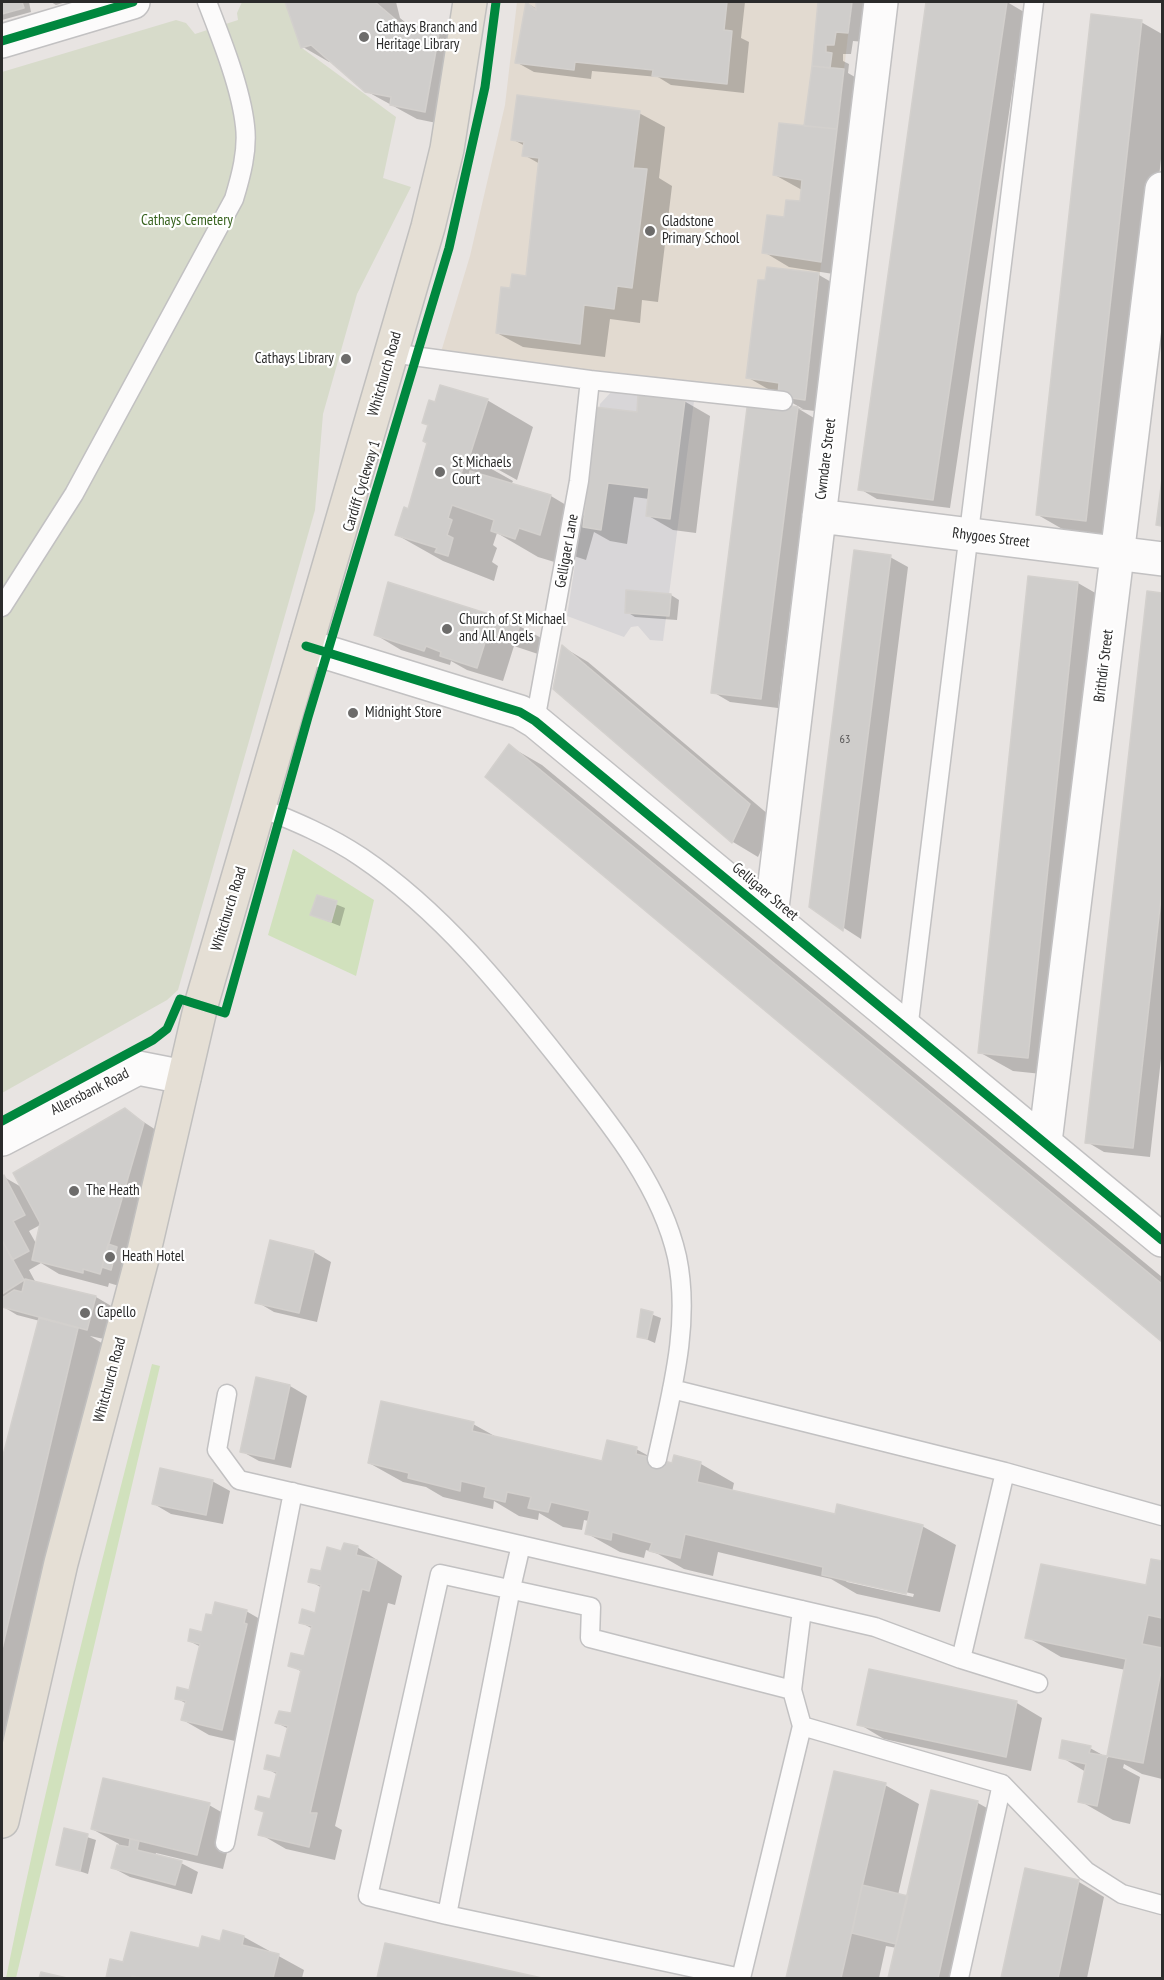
<!DOCTYPE html>
<html>
<head>
<meta charset="utf-8">
<style>
	body { margin:0 }
	#map { position:relative; width:1164px; height:1980px; overflow:hidden; background:#e8e4e2; font-family:"PT Sans Narrow",sans-serif }
	canvas { display:block }
	.frame { position:absolute; inset:0; border:3px solid #2b2b2b; pointer-events:none }
</style>
</head>
<body>
<div id="map">
<canvas width="1164" height="1980"></canvas>
<div class="frame"></div>
</div>
<script>
const c = document.querySelector('canvas').getContext('2d');
c.lineJoin = 'round';
function fill(path, color) {
  c.fillStyle = color;
  c.fill(path, 'evenodd');
}
function trace(path, color, width, dash) {
  c.strokeStyle = color;
  c.lineWidth = width;
  c.lineCap = dash ? 'butt' : 'round';
  c.setLineDash(dash || []);
  c.stroke(path);
}
function drawText(font, color, halo, rows, align = 'center') {
  c.font = font + ' "PT Sans Narrow",sans-serif';
  c.lineWidth = 4.5;
  c.setLineDash([]);
  c.textBaseline = 'middle';
  c.strokeStyle = halo;
  c.fillStyle = color;
  for (const [text, x, y, turn = 0] of rows) {
    c.save();
    c.translate(x, y);
    c.rotate((+turn || 0) * Math.PI / 180);
    c.textAlign = isNaN(turn) ? turn : align;
    if (halo) c.strokeText(text, 0, 0);
    c.fillText(text, 0, 0);
    c.restore();
  }
}
const industrial = new Path2D(`
	M613 390 694 401 663 641 650 640 638 626 631 627 624 637 567 616 600 404Z`);
const education = new Path2D(`
	M517 2H852L805 400 441 352 470 256 505 105Z`);
const green = new Path2D(`
	M293 849 374 900 356 976 268 935Z
	M152 1364 160 1366 16 1978H6C47 1772 100 1568 152 1364Z`);
const cemetery = new Path2D(`
	M242 2H285L302 48 396 117 383 178 411 187 357 294 323 414 315 510 178 990 167 1000 2 1093V72L176 20 186 23 195 34 238 20 237 13Z`);
const shadow = new Path2D(`
	M2 2H29L31 12 2 20Z
	M51 2H66L56 5Z
	M287 2H396L400 18 411 27 439 29 465 44 451 126 417 119 366 91 332 61 329 62 303 47Z
	M538 2H745L741 38 749 42 744 93 671 85 658 77 592 71 591 79 534 72 516 62 527 3 537 9Z
	M820 2H862L870 6 865 42 853 41 851 54H843V61L849 64 848 73 860 80 846 276 789 267 764 252 785 219 801 203 802 190 775 175 806 127Z
	M927 2H1007L1024 12 950 508 877 499 860 489Z
	M1141 22 1162 34V150L1119 539 1071 534 1038 515Z
	M639 113 665 127 659 178 672 186 658 302 642 300 640 323 610 319 605 357 523 347 497 333 512 290 527 277 540 164 524 155 525 146 512 139Z
	M768 269 819 275 845 290 830 413 799 409 814 418 778 708 730 702 713 692 749 402 803 409 747 377Z
	M487 400 533 427 517 480 472 455V458L513 481 511 485 551 496 586 517 639 413 684 401 710 416 696 533 673 530 647 515 649 499 634 497 627 544 610 541 594 532 586 560 565 553 561 564 538 557 497 533 493 545 497 548 492 562 498 566 494 581 443 561 397 535 409 511 429 443 437 404Z
	M1162 489V527L1157 524Z
	M890 557 908 567 861 939 810 906Z
	M1078 583 1111 602 1061 1076 1013 1071 979 1052Z
	M1149 593 1162 595V1050L1150 1157 1104 1152 1087 1142Z
	M671 595 679 600 677 620 635 617 627 612Z
	M519 626 545 640 541 655 514 646 503 681 467 670 451 661 450 665 401 650 376 635Z
	M563 647 588 662 775 820 758 857 733 842 555 689Z
	M509 746 542 765 1162 1277V1340L487 777Z
	M318 897 345 908 340 926 312 915Z
	M125 1110 170 1139 126 1288 109 1283 108 1287 59 1274 41 1263 29 1270 36 1283 96 1297 113 1307 104 1339 90 1336 110 1348 2 1803V1465L40 1321 17 1315 2 1306V1179L4 1177 23 1188ZM42 1224 37 1245 29 1231Z
	M314 1252 331 1262 317 1322 274 1312 257 1302Z
	M643 1311 661 1318 655 1343 639 1336Z
	M290 1386 307 1396 291 1468 259 1461 241 1451Z
	M473 1424 500 1439 603 1462 636 1449 656 1460 674 1465 675 1457 701 1464 734 1483 732 1492 836 1515 922 1526 956 1545 940 1612 857 1594 831 1579 718 1552 713 1576 684 1569 658 1554 646 1550 644 1558 620 1552 586 1533 589 1521 584 1520 582 1530 563 1527 539 1513 538 1520 519 1516 494 1501 493 1509 443 1497 426 1487 403 1482 369 1463ZM843 1578 914 1594 913 1597 847 1582Z
	M212 1481 230 1491 223 1524 171 1514 154 1504Z
	M357 1547 402 1576 395 1605 388 1603 335 1826 342 1830 335 1860 286 1849 260 1834 265 1813 257 1808 271 1801 278 1775 266 1768 281 1760 289 1729 277 1723 292 1715 302 1672 290 1665 306 1658 313 1629 300 1622 316 1614 322 1588 310 1581 342 1553Z
	M1152 1561 1162 1563V1779L1142 1774 1124 1764 1123 1768 1140 1777 1130 1824 1113 1820 1080 1801 1086 1772 1061 1757 1090 1748 1108 1758 1126 1670 1061 1657 1027 1637 1148 1587Z
	M246 1611 272 1626 248 1744 209 1735 183 1720 187 1704 176 1698 190 1692 201 1647 189 1641Z
	M870 1671 1017 1703 1042 1718 1031 1771 884 1739 859 1724Z
	M835 1773 885 1785 919 1804 898 1895 908 1897 932 1792 978 1803 1003 1817 967 1978H890L897 1948 886 1946 879 1978H788Z
	M209 1805 235 1820 223 1869 156 1853 155 1856 181 1863 198 1872 192 1894 130 1877 113 1868 119 1844 92 1829Z
	M66 1830 96 1840 88 1874 58 1864Z
	M1026 1870 1079 1882 1104 1897 1087 1978H1003Z
	M224 1932 244 1937 304 1970 302 1978H107L112 1960 124 1964 201 1950 221 1942Z
	M386 1945 535 1978H378Z`);
const building = new Path2D(`
	M2 2H22L24 8 2 14Z
	M285 2H375L402 25 440 28 425 112 390 105 391 97 365 92 311 45 301 48Z
	M526 2 536 10V2H727L724 30 732 31 727 84 652 76 653 70 575 62 574 70 515 63Z
	M818 2H852L848 33 836 32 834 45H826V52L832 53 830 68 812 66Z
	M926 2H1007L933 500 858 490Z
	M1091 14 1142 20 1086 521 1036 515Z
	M812 66 844 69 837 129 804 126Z
	M517 95 640 111 633 168 647 169 632 288 617 286 614 309 584 305 580 344 496 333 501 287 510 288 512 274 526 276 538 167 539 158 522 156 524 142 511 140Z
	M779 123 837 129 821 262 762 253 767 215 784 217 786 200 800 201 802 180 773 175Z
	M767 267 819 273 805 400 778 396 779 383 746 378 758 280H765Z
	M440 385 488 399 470 455 467 454 461 474 469 476 470 471 551 495 540 535 519 528 515 539 491 531 494 520 452 505 448 518 452 520 447 535 453 538 448 556 435 552 437 548 395 535 404 507 408 509 427 443 423 441 428 425 422 423 429 400 435 402Z
	M638 394 685 400 670 519 646 516 649 488 608 483 601 530 583 527 595 407 637 412Z
	M748 400 798 407 761 699 711 693Z
	M1162 479V526L1156 525Z
	M854 550 891 555 843 931 809 907Z
	M1028 576 1078 582 1028 1058 978 1053Z
	M388 582 520 624 515 641 488 633 477 668 440 656 441 652 426 646 424 651 374 635Z
	M626 590 671 594 669 616 625 613Z
	M1147 591 1162 593V889L1133 1148 1085 1143Z
	M562 645 750 804 732 843 553 689Z
	M509 744 1162 1284V1342L485 777Z
	M317 895 337 901 331 922 310 915Z
	M125 1108 144 1123 100 1274 83 1269V1273L32 1260 40 1223 13 1173Z
	M4 1175 25 1215 13 1221 29 1251 12 1260 2 1240V1177Z
	M2 1240 24 1280 2 1294Z
	M270 1240 314 1251 299 1313 255 1303Z
	M108 1244 117 1247 111 1270 102 1267Z
	M25 1279 96 1296 87 1330 2 1307V1298L14 1290 22 1292Z
	M641 1309 653 1312 647 1339 637 1337Z
	M39 1318 78 1328 2 1649V1459Z
	M256 1377 290 1385 274 1459 240 1452Z
	M381 1401 474 1422 472 1431 602 1461 607 1440 637 1447 636 1454 672 1463 674 1455 701 1462 697 1482 835 1514 837 1504 923 1525 906 1594 822 1575 823 1567 685 1534 680 1558 649 1551 652 1543 612 1532 611 1540 585 1534 590 1511 551 1502 548 1512 528 1508 531 1497 507 1492 505 1502 484 1497 486 1487 461 1481 460 1491 408 1478 409 1473 368 1463Z
	M160 1468 213 1480 206 1515 152 1504Z
	M344 1543 358 1546 356 1555 377 1560 369 1591 362 1589 310 1813H317L309 1847 258 1835 264 1812 255 1809 258 1796 270 1799 277 1772 264 1769 267 1755 280 1758 288 1726 275 1723 279 1711 291 1713 301 1670 288 1666 291 1653 304 1656 312 1626 299 1623 302 1609 315 1613 321 1585 308 1582 311 1569 321 1571 327 1547 341 1551Z
	M1151 1559 1162 1561V1618L1148 1615 1142 1644 1162 1648V1666L1143 1763 1107 1756 1097 1806 1078 1802 1086 1764 1059 1758 1062 1740 1091 1746 1089 1753 1107 1756 1126 1659 1025 1638 1041 1564 1146 1585Z
	M215 1602 247 1610 244 1623 247 1624 222 1730 181 1720 186 1701 175 1699 177 1687 189 1690 200 1644 188 1641 190 1629 202 1632 206 1614 212 1615Z
	M869 1669 1017 1701 1006 1757 857 1725Z
	M834 1771 886 1783 841 1978H786Z
	M103 1778 210 1803 197 1855 91 1829Z
	M931 1790 978 1801 938 1978H888Z
	M64 1828 88 1834 80 1871 56 1865Z
	M130 1839 139 1841 137 1850 182 1861 175 1885 111 1868 117 1845 129 1847Z
	M1025 1868 1079 1880 1058 1978H1001Z
	M862 1885 908 1896 896 1944 852 1933Z
	M223 1930 244 1936 242 1945 279 1954 273 1978H143L132 1976 131 1978H106L110 1959 123 1962 131 1932 199 1948 202 1936 220 1941Z
	M385 1943 542 1978H377Z
	M41 1972 67 1978H39Z`);
const lane = new Path2D(`
	M391 353 590 380 579 481 535 721
	M590 380 783 401
	M2 607 74 494 234 199C241 176 248 150 245 126 241 88 221 38 207 2
	M259 807C294 821 330 836 361 857 441 911 503 988 563 1064 608 1121 661 1185 677 1257 691 1324 671 1394 657 1459
	M908 1030 1034 2
	M672 1389 1005 1472 1162 1516
	M227 1394 217 1450 239 1480 875 1627 961 1659 1038 1683
	M521 1545 511 1588 447 1915 368 1896 440 1574 591 1607 590 1638 792 1690 802 1610
	M961 1659 1005 1472
	M802 1726 1002 1784 959 1978
	M1002 1784 1086 1871 1122 1894 1162 1905
	M225 1843 293 1492
	M447 1915 741 1978 802 1726 792 1690`);
const street = new Path2D(`
	M2 41 133 2
	M819 516 1162 559
	M306 646 520 712 535 721 1162 1240
	M771 916 881 2
	M1045 1142 1162 189`);
const secondary = new Path2D(`
	M2 1139 138 1068 184 1077`);
const primary = new Path2D(`
	M2 1821 61 1563 144 1251 201 1005 428 227 447 149 470 2`);
const cycleway = new Path2D(`
	M2 41 133 2
	M306 646 520 712 535 721 1162 1240
	M2 1121 153 1040 167 1029 180 999 225 1013 308 717 449 248 485 87 496 2`);
const markers = [
	[364,37,6,"#6d6c6b"],
	[650,231,6,"#6d6c6b"],
	[346,359,6,"#6d6c6b"],
	[440,472,6,"#6d6c6b"],
	[447,629,6,"#6d6c6b"],
	[353,713,6,"#6d6c6b"],
	[74,1191,6,"#6d6c6b"],
	[110,1257,6,"#6d6c6b"],
	[85,1313,6,"#6d6c6b"]
];
const numberNames = [
	["63",845,740]
];
const poiNames = [
	["Cathays Branch and",376,28],
	["Heritage Library",376,45],
	["Gladstone",662,222],
	["Primary School",662,239],
	["Cathays Library",334,359,"right"],
	["St Michaels",452,463],
	["Court",452,480],
	["Church of St Michael",459,620],
	["and All Angels",459,637],
	["Midnight Store",365,713],
	["The Heath",86,1191],
	["Heath Hotel",122,1257],
	["Capello",97,1313]
];
const parkNames = [
	["Cathays Cemetery",187,221]
];
const streetNames = [
	["Whitchurch Road",385,374,-74],
	["Cwmdare Street",826,459,-83],
	["Cardiff Cycleway 1",362,486,-73],
	["Rhygoes Street",991,538,7],
	["Gelligaer Lane",567,551,-80],
	["Brithdir Street",1104,666,-83],
	["Gelligaer Street",765,892,40],
	["Whitchurch Road",229,909,-73],
	["Allensbank Road",90,1092,-27],
	["Whitchurch Road",110,1380,-75]
];
fill(industrial, '#d8d6d8');
fill(education, '#e2dad0');
fill(green, '#d1e1bd');
fill(cemetery, '#d7dbca');
fill(shadow, '#0003');
fill(building, '#cfcdcb');
trace(building, '#d3d0cd', 1.5);
trace(lane, '#c2c1c2', 21);
trace(street, '#c2c1c2', 36);
trace(secondary, '#c2c1c2', 36);
trace(primary, '#c0bfbe', 36);
trace(lane, '#fcfbfb', 18);
trace(street, '#fcfbfb', 33);
trace(secondary, '#fcfbfb', 33);
trace(primary, '#e5dfd5', 33);
trace(cycleway, '#00873e', 9);
for (const [x, y, r, color] of markers) {
  const dot = new Path2D();
  dot.arc(x, y, r, 0, 2 * Math.PI);
  c.fillStyle = color;
  c.fill(dot);
  trace(dot, '#fff', 2);
}
drawText('12px', '#555454', null, numberNames);
drawText('15px', '#2b2b2b', '#fff', poiNames, 'left');
drawText('15px', '#38631f', '#fff', parkNames);
drawText('15px', '#2b2b2b', '#fff', streetNames);
</script>
</body>
</html>
